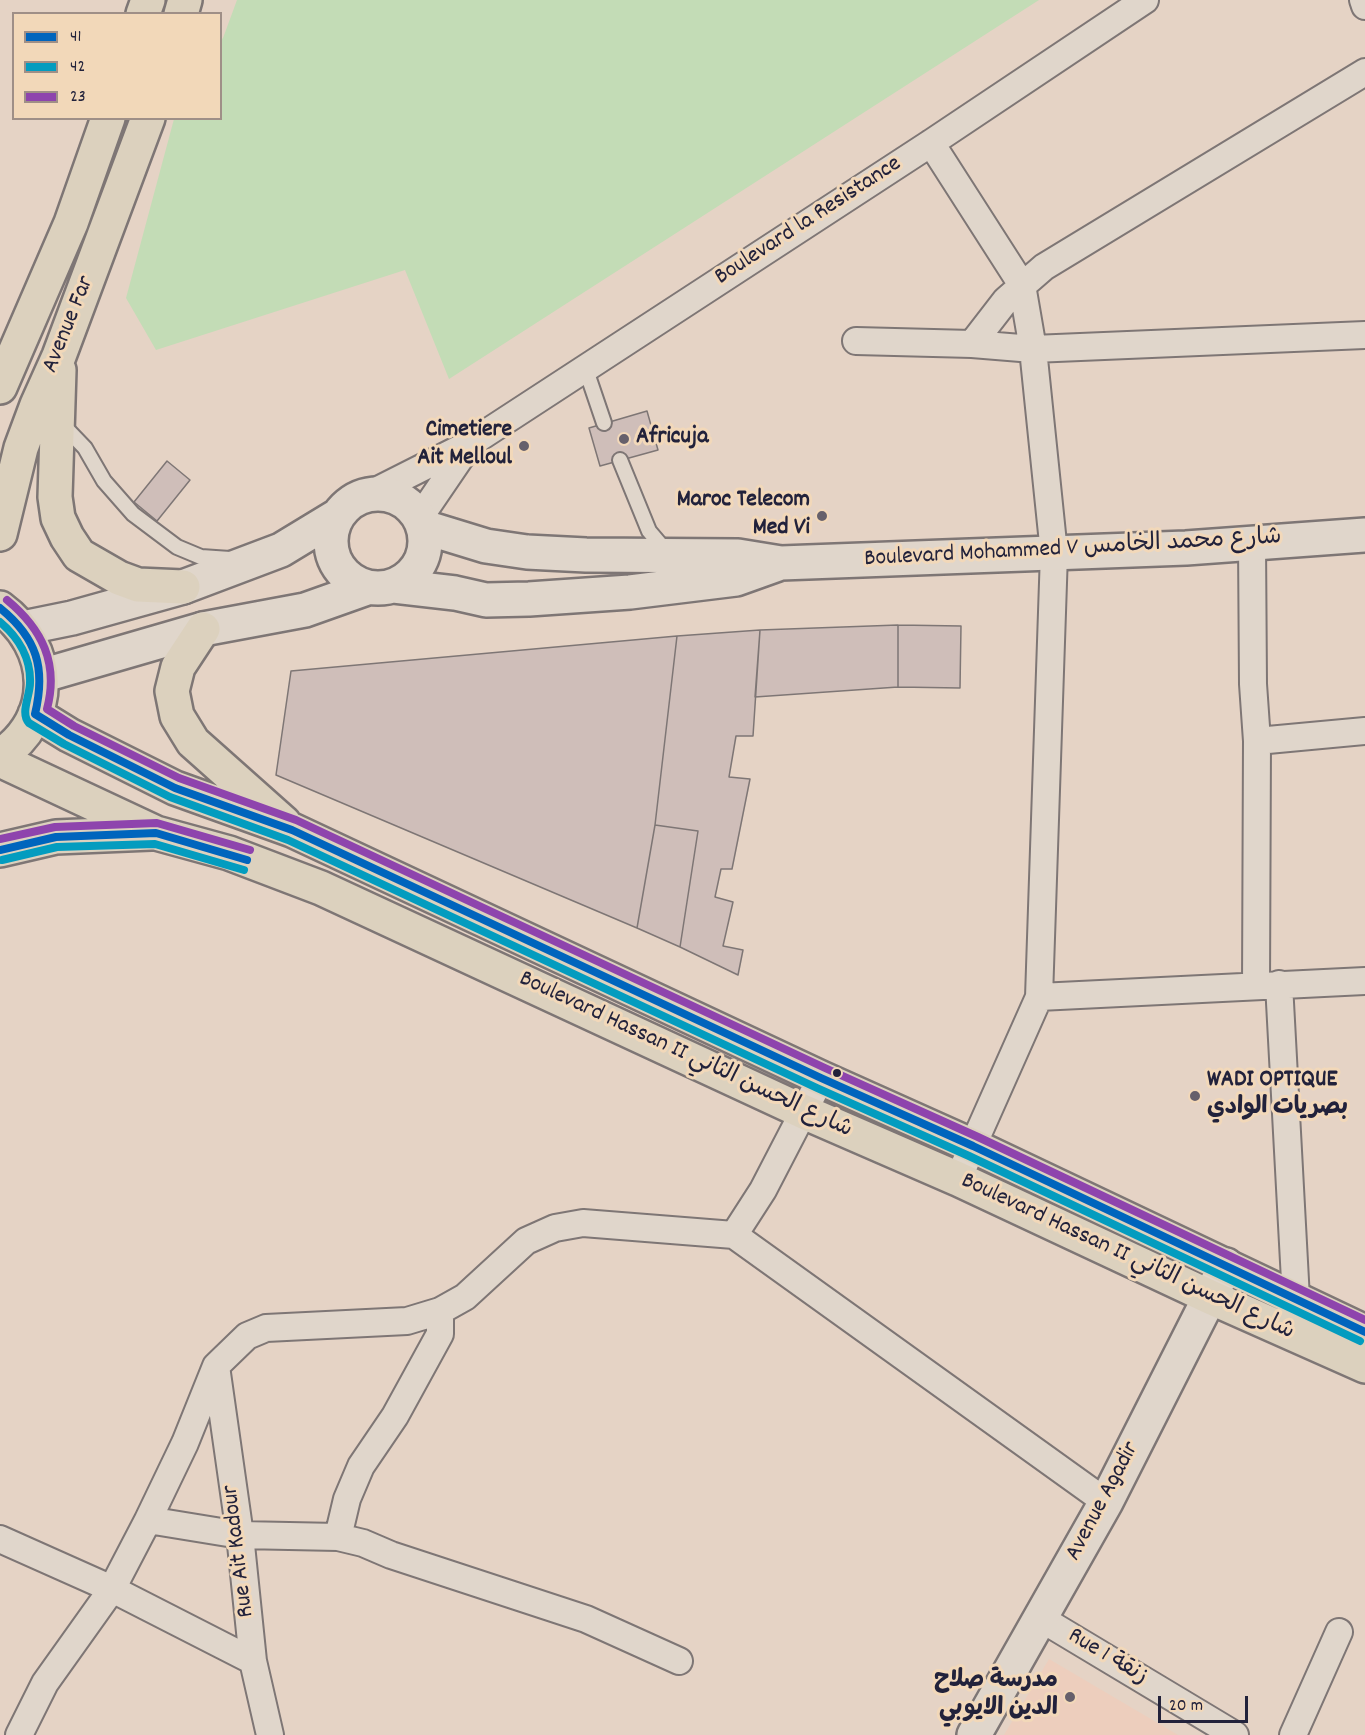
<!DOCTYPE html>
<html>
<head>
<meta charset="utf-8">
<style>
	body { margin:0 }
	#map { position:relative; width:1365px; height:1735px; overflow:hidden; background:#e5d3c5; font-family:Dekko,sans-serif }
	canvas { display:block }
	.legend { position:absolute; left:12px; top:12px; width:210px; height:108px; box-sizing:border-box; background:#f2d8b9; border:2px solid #9f8f87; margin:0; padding:8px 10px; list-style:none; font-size:18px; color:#22223b }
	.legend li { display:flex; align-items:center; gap:12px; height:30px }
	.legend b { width:30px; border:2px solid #9f8f87 }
	.scale { position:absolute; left:1158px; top:1696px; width:90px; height:27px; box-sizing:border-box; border:3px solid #22223b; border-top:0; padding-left:8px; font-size:18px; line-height:21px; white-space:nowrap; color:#22223b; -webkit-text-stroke:4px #f2d8b9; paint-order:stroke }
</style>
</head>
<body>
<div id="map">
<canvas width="1365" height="1735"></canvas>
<ul class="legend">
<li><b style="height:8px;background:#0065bd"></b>41</li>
<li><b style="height:8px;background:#039cbf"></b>42</li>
<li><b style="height:8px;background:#8e44ad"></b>23</li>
</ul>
<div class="scale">20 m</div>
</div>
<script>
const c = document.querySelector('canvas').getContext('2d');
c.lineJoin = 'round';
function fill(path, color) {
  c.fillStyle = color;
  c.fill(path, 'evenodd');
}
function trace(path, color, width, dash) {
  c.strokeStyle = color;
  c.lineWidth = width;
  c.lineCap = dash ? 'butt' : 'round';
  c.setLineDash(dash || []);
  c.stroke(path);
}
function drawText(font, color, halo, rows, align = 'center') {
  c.font = font + ' Dekko,"Playpen Sans Arabic",sans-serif';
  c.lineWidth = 6;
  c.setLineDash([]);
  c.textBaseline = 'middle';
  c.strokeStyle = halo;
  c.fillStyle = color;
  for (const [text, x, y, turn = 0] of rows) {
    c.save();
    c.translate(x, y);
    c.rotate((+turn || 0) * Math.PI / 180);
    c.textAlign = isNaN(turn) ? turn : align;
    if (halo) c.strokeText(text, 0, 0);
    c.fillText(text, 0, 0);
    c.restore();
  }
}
const built = new Path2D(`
	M1049 1659 1178 1735H1004Z`);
const green = new Path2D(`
	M237 0H1039L449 379 405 270 156 350 126 298 174 119 220 118 221 40 223 38Z`);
const building = new Path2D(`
	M647 411 658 450 600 466 589 428Z
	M167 461 190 480 157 521 134 502Z
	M898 625 961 626 960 688 898 687Z
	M898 625V687L755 697 760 630Z
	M760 630 753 736H736L729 777 750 779 732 869H721L715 897 733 902 723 946 743 950 738 975 680 947 698 831 655 825 677 636Z
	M677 636 655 825 637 928 276 775 291 671Z
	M655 825 698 831 680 947 637 928Z`);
const lane = new Path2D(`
	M585 367 604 423
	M61 423 85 448 104 481 133 514 177 547 201 557 230 559
	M620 460 649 531 666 551`);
const street = new Path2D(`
	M1363 0 1365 6
	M931 143 1022 285 1033 349 1054 553 1039 997 958 1179
	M856 341 972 344 1033 349 1365 335
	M972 344 1006 300 1044 267 1365 72
	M370 494 471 443 931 143 1145 0
	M420 517 469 445
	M1252 543 1253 684 1257 741
	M1279 984 1296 1299
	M1256 986 1257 741 1365 731
	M1039 997 1365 981
	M734 1235 1106 1502
	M216 1366 240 1535 253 1661 270 1735
	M148 1520 185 1443 216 1366 247 1336 266 1328 407 1321 440 1311 465 1297 526 1241 555 1228 583 1223 734 1235 763 1190 821 1078
	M338 1537 347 1499 361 1466 395 1416 440 1334V1311
	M0 1539 112 1589 253 1661
	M1040 1618 1235 1735
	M19 1735 45 1683 112 1589 148 1520 240 1535 338 1537 363 1543 391 1555 586 1619 679 1661
	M1293 1735 1339 1632`);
const secondary = new Path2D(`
	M331 541a47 47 0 1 1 94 0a47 47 0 1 1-94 0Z
	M424 527 486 546 527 552 586 555 738 556 781 563 1186 548 1365 535
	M394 586 455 593 486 600 529 599 630 592 736 579 778 564
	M23 628 72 618 183 587 281 550 337 516
	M41 676 203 629 305 610 367 588
	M974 1735 1106 1502 1226 1265`);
const primary = new Path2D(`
	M143 14 148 0
	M181 14 185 0
	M59 370 55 497 58 518 67 537 79 555 119 578 138 585 183 587
	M0 387 71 223 108 118
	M0 534 21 448 37 405 59 356 148 118
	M0 608C53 647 57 718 0 756
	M203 629 178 667 172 691 177 716 193 742 284 823
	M35 714 69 735 175 788 292 830 821 1078 973 1146 1365 1332
	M0 760 156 833 229 853 321 888 804 1112 958 1179 1210 1297 1365 1366
	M0 850 56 837 151 833`);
const bus1 = new Path2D(`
	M0 608C37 638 46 668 35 714L69 735 175 788 292 830 821 1078 973 1146 1365 1332
	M0 850 56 837 156 833 247 860`);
const bus2 = new Path2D(`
	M0 622C18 637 31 658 30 683 30 696 20 713 29 723L64 744 170 797 288 840 817 1088 969 1156 1360 1341
	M2 860 57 847 155 844 244 870`);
const bus3 = new Path2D(`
	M7 600C42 629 59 663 47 709L74 726 179 778 296 820 825 1068 978 1137 1365 1320
	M0 839 55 827 157 823 250 850`);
const markers = [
	[624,439,6,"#66606b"],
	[524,446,6,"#66606b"],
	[822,516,6,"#66606b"],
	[837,1073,5,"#22223b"],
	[1195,1096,6,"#66606b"],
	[1070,1697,6,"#66606b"]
];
const streetNames = [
	["Boulevard la Resistance",809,222,-33],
	["Avenue Far",70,325,-68],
	["Boulevard Mohammed V شارع محمد الخامس",1073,550,-3],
	["Boulevard Hassan II شارع الحسن الثاني",685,1056,25],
	["Boulevard Hassan II شارع الحسن الثاني",1127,1258,25],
	["Avenue Agadir",1104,1502,-62],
	["Rue Ait Kadour",240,1551,-97],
	["Rue 1 زنقة",1107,1658,31]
];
const poiNames = [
	["Cimetiere",512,432],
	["Ait Melloul",512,460],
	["Africuja",636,439,"left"],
	["Maroc Telecom",810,502],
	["Med Vi",810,530],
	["WADI OPTIQUE",1207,1082,"left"],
	["بصريات الوادي",1207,1110,"left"],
	["مدرسة صلاح",1058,1683],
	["الدين الايوبي",1058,1711]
];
fill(built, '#edcebd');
fill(green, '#c3dcb6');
fill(building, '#cfbeb9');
trace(building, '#7e7675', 1.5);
trace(lane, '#7e7675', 18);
trace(street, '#7e7675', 30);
trace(secondary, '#7e7675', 38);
trace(primary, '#7e7675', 38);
trace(lane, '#e0d6cb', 14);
trace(street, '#e0d6cb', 26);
trace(secondary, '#e0d6cb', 33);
trace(primary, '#dcd1be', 33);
trace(bus1, '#0065bd', 8);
trace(bus2, '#039cbf', 8);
trace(bus3, '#8e44ad', 8);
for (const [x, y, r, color] of markers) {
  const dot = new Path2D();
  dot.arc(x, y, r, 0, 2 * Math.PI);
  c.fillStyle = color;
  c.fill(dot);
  trace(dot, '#f2d8b9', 2);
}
drawText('24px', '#22223b', '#f2d8b9', streetNames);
drawText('bold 24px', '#22223b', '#f2d8b9', poiNames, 'right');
</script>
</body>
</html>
